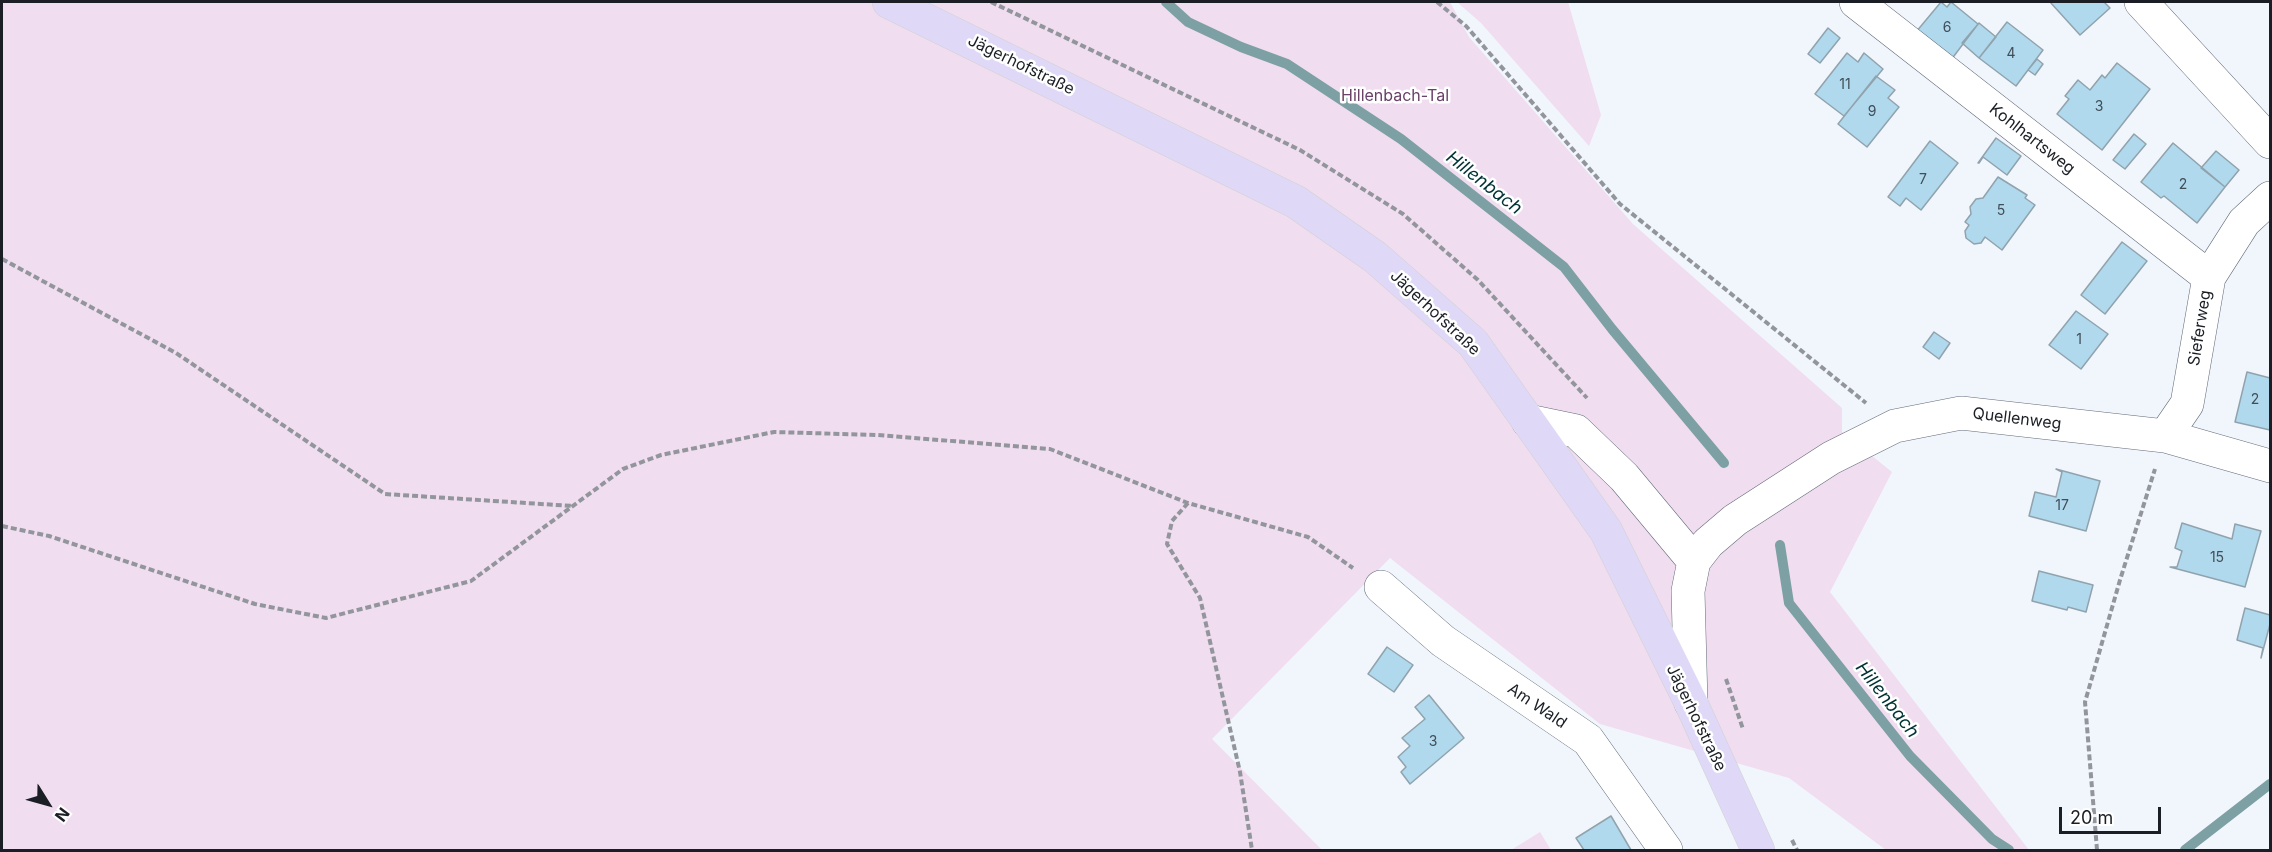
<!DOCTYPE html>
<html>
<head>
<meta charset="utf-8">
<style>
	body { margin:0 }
	#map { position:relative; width:2272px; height:852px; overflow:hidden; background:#f1f5fc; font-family:Inter,sans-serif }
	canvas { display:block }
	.frame { position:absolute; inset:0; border:3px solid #1b1f25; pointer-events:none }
	.north { position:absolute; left:18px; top:774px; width:60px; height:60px; -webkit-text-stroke:4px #fff; paint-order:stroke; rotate:127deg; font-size:16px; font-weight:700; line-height:24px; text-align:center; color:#1b1f25 }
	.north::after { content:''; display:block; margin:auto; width:21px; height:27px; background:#1b1f25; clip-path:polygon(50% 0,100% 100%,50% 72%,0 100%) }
	.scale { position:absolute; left:2059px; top:807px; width:102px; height:27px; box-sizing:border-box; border:3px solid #1b1f25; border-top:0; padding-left:8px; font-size:18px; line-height:21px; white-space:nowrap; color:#1b1f25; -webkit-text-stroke:4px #fff; paint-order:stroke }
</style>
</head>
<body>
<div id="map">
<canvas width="2272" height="852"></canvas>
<div class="frame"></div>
<div class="north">N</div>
<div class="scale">20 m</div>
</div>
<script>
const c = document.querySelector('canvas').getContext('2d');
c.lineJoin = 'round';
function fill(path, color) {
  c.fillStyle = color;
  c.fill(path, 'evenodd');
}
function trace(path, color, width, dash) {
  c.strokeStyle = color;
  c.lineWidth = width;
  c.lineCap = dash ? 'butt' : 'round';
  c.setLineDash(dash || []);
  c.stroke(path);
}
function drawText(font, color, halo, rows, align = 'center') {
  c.font = font + ' Inter,sans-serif';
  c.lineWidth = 5;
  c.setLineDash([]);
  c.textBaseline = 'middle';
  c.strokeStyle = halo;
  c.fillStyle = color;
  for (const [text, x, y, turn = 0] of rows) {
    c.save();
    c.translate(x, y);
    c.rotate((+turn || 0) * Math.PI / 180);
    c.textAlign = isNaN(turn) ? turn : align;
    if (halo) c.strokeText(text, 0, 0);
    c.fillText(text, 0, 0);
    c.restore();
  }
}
const green = new Path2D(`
	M2 2H1450L1469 37 1633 224 1842 408V432L1892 472 1830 592 2029 850H1886L1789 778 1600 724 1390 558 1212 739 1322 850H2Z
	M1457 2H1568L1601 115 1589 146 1481 23Z
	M1540 832 1551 850H1511Z`);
const stream = new Path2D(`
	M1166 2 1188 22 1241 47 1287 64 1401 139 1564 267 1612 329 1724 463
	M1780 545 1789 603 1910 756 1992 839 2009 850
	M2185 850 2270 784`);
const building = new Path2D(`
	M1941 2 1947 7 1951 2 1978 24 1951 60 1916 32Z
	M2050 2H2104L2110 8 2080 35Z
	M2007 22 2043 50 2016 86 1979 58Z
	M1979 23 1996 37 1979 58 1962 43Z
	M1828 28 1840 38 1820 63 1808 54Z
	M1847 53 1858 62 1864 53 1883 69 1844 116 1815 94Z
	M2037 59 2043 64 2035 75 2028 70Z
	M2117 63 2150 89 2102 150 2057 114 2069 99 2065 96 2078 80 2090 90 2102 75 2105 78Z
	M1876 76 1895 90 1888 98 1899 107 1867 147 1838 124Z
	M2134 134 2146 144 2125 169 2113 160Z
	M1996 138 2021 156 2007 175 1983 157 1979 163H1978Z
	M1930 141 1958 163 1921 210 1906 198 1900 206 1888 197Z
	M2173 143 2225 187 2197 223 2164 196 2161 198 2141 182Z
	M2216 151 2239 170 2225 187 2201 168Z
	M1998 177 2027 195 2025 198 2035 205 2002 250 1985 237 1981 243 1974 244 1966 238 1965 231 1969 225 1965 222 1971 214 1970 207 1976 199 1983 198Z
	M2122 242 2147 261 2105 314 2081 295Z
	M2076 311 2108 334 2081 369 2049 345Z
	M1934 332 1950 343 1939 359 1923 347Z
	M2247 372 2270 378V430L2235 422Z
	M2056 469 2100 481 2086 531 2029 516 2035 492 2056 497 2062 472Z
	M2182 523 2232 539 2235 524 2261 531 2245 587 2170 567H2177L2182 551 2175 548Z
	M2039 571 2093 585 2086 612 2068 607 2067 610 2032 601Z
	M2245 608 2270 615V624L2261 658 2263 648 2237 640Z
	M1387 647 1413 665 1394 692 1368 674Z
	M1429 695 1464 738 1410 784 1401 772 1406 767 1398 757 1410 746 1402 738 1425 719 1415 707Z
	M1611 816 1631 850H1584L1576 838Z`);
const path = new Path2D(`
	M991 2 1300 150 1403 214 1478 280 1587 398
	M1437 2 1466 26 1620 204 1866 403
	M2 259 176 353 385 494 573 506
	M1188 503 1172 521 1167 544 1200 598 1240 772 1252 850
	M2 526 49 536 255 604 326 618 471 581 623 469 661 455 774 432 878 435 1050 449 1188 503 1308 537 1353 568
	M1726 679 1743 729
	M1792 840 1797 850
	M2097 850 2085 702 2120 580 2155 469`);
const minor = new Path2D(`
	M1856 2 2209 277
	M2141 2 2270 142
	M1528 421 1576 431 1624 477 1694 561
	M2165 436 2187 404 2209 277 2244 222 2270 198
	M1381 587 1443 641 1588 740 1666 850
	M1691 703 1688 591 1694 561 1708 543 1735 520 1831 458 1895 426 1961 413 2165 436 2270 466`);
const major = new Path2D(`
	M889 2 1296 202 1375 257 1473 343 1606 531 1691 703 1758 850`);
const numberNames = [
	["6",1947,28],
	["4",2011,54],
	["11",1845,85],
	["3",2099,107],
	["9",1872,112],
	["7",1923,180],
	["2",2183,185],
	["5",2001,211],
	["1",2079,340],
	["2",2255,400],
	["17",2062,506],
	["15",2217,558],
	["3",1433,742]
];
const streetNames = [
	["Jägerhofstraße",1021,65,26],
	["Kohlhartsweg",2032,139,38],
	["Jägerhofstraße",1435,313,43],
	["Sieferweg",2200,328,-81],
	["Quellenweg",2017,419,7],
	["Am Wald",1537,706,34],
	["Jägerhofstraße",1696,718,64]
];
const parkNames = [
	["Hillenbach-Tal",1395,96]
];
const waterNames = [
	["Hillenbach",1484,183,38],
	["Hillenbach",1887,700,52]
];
fill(green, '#f1ddf0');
trace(stream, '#7ca0a3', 10);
fill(building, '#b0d9ed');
trace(building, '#90a3ad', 1.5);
trace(minor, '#636b7a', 34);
trace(major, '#d1d2d3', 34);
trace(path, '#92969c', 4, [6, 3]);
trace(minor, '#fff', 33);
trace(major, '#dfd8f7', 33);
drawText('14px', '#404e57', null, numberNames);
drawText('16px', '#1b1f25', '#fff', streetNames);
drawText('16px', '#6a4169', '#fff', parkNames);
drawText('italic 18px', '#003234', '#fff', waterNames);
</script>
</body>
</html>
